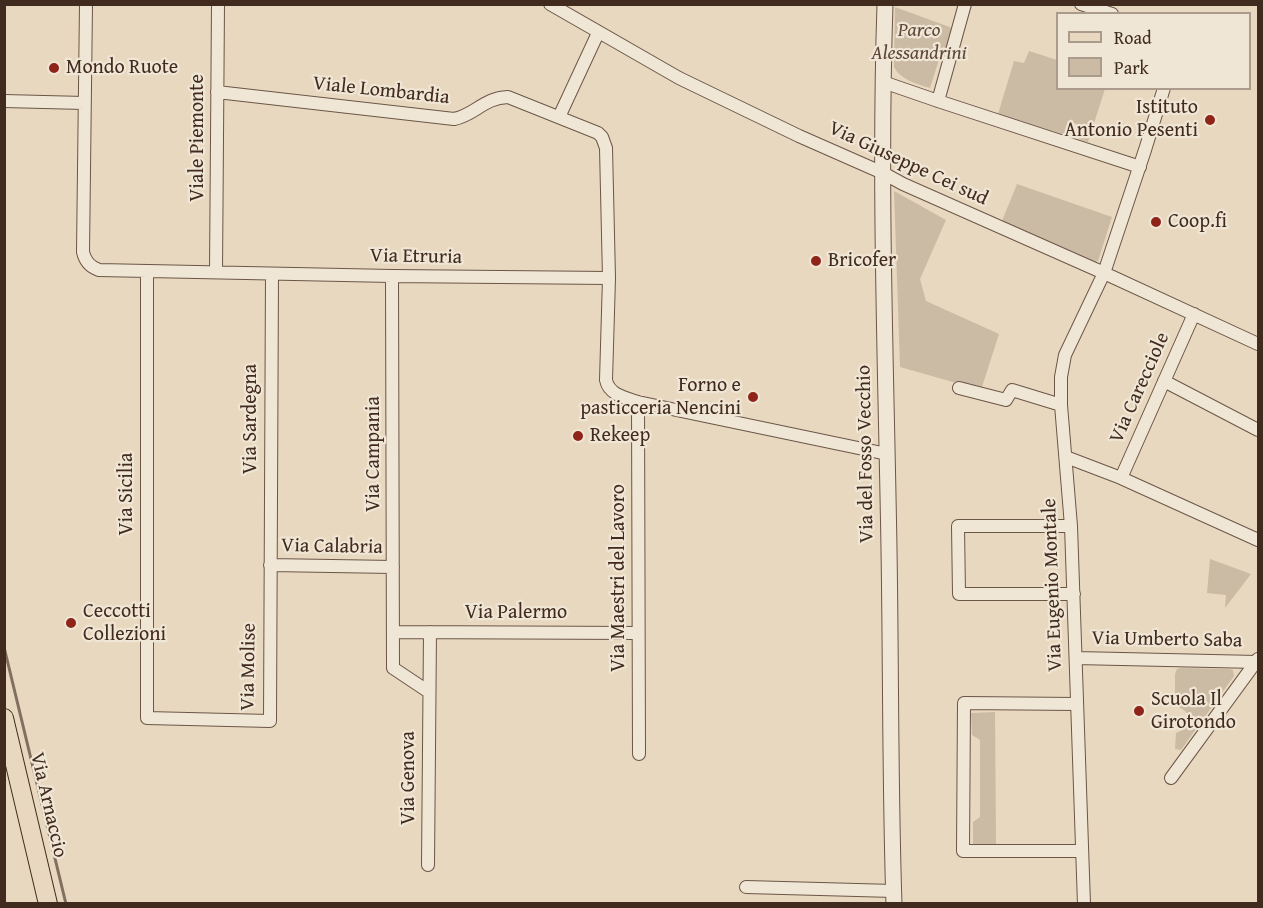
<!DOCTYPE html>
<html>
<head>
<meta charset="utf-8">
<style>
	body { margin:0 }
	#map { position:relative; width:1263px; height:908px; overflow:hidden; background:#e8d8bf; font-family:"Gentium Book Plus",serif }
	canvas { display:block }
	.frame { position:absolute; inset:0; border:6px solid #412b1f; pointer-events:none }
	.legend { position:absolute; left:1056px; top:12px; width:195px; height:78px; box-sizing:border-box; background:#f0e6d5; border:2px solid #aa9b8c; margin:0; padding:8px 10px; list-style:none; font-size:18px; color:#412b1f }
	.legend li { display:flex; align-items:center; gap:12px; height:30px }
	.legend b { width:30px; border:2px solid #aa9b8c }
</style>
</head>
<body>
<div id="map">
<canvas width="1263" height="908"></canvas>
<div class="frame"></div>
<ul class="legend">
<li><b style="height:8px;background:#e8d8bf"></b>Road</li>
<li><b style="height:16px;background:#ccbba4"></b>Park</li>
</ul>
</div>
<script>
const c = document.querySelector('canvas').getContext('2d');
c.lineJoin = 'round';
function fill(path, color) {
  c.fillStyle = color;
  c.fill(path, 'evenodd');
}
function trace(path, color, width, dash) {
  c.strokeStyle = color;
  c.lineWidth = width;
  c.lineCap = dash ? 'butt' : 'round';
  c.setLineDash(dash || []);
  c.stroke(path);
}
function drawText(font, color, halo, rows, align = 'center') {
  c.font = font + ' "Gentium Book Plus",serif';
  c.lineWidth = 4.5;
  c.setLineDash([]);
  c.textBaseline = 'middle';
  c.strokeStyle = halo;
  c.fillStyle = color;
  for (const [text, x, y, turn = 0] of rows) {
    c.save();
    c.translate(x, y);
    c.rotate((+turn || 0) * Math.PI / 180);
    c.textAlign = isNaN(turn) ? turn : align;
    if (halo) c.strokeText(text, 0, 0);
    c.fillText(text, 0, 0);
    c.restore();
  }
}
const green = new Path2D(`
	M895 7 955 29 948 49 943 47 930 88C917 84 901 80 894 67Z
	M1029 51 1057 60 1058 88 1105 89 1088 142 1079 139 1083 126 1071 122 1066 135 998 114 1014 61 1024 63Z
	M1017 184 1112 217 1098 261 1094 262 1002 221Z
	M894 191 946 220 920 279 926 301 999 334 981 390 900 367Z
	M1210 559 1251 574 1225 608 1226 595 1207 593Z
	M1181 668 1230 669 1233 670 1234 676 1181 750 1175 749 1176 733C1196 725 1193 713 1175 705V674L1177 669Z
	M995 712 996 844H973V822L980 817V740L972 735 971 713Z`);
const stream = new Path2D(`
	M4 647 66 904`);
const minor = new Path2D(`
	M86 4 83 252C85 261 90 267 99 270L392 276 609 278 606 380C609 395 626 398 638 402L887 454
	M550 4 679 78 799 136 883 173 903 184 1104 273 1258 344
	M1081 4 1112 14
	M883 82 938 101 1140 167
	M217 92 454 119C475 115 483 98 508 97L598 133 602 137 606 148 609 278
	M4 101 84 103
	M938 101 965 4
	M559 117 598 33
	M147 271V718L270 721 272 274
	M216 272 218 4
	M392 276 393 668 429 692
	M1164 381 1258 430
	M959 388 1006 400 1012 390 1061 405
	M638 402 639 754
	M1066 457 1121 478 1258 540
	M1121 478 1194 314
	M1071 526H958L959 594H1074
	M270 565 393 567
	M393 632 638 633
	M1076 658 1257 662
	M1077 704 964 703 963 851H1082
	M1171 778 1258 659
	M428 865 430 632
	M746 887 894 891
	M1084 904 1071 526 1061 405V377L1065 355 1104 273 1145 150 1164 88`);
const tertiary = new Path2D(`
	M885 4C879 186 886 368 889 549 891 667 890 786 894 904`);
const primary = new Path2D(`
	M4 718 48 904`);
const markers = [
	[54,68,6,"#8f2418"],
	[1210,120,6,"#8f2418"],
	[1156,222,6,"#8f2418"],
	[816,261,6,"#8f2418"],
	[753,397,6,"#8f2418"],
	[578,436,6,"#8f2418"],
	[71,623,6,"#8f2418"],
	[1139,711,6,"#8f2418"]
];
const parkNames = [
	["Parco",919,31],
	["Alessandrini",919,54]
];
const poiNames = [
	["Mondo Ruote",66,68],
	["Istituto",1198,108,"right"],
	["Antonio Pesenti",1198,131,"right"],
	["Coop.fi",1168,222],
	["Bricofer",828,261],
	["Forno e",741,386,"right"],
	["pasticceria Nencini",741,409,"right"],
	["Rekeep",590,436],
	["Ceccotti",83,612],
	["Collezioni",83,635],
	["Scuola Il",1151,700],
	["Girotondo",1151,723]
];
const streetNames = [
	["Viale Lombardia",381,91,6],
	["Viale Piemonte",198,138,-90],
	["Via Giuseppe Cei sud",908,164,25],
	["Via Etruria",416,257,1],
	["Via Carecciole",1140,388,-66],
	["Via Sardegna",251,419,-90],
	["Via Campania",374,454,-90],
	["Via del Fosso Vecchio",866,454,-91],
	["Via Sicilia",127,494,-90],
	["Via Calabria",332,547,1],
	["Via Maestri del Lavoro",619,578,-90],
	["Via Eugenio Montale",1053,585,-92],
	["Via Palermo",516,613],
	["Via Umberto Saba",1167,640,1],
	["Via Molise",249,667,-89],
	["Via Genova",409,778,-90],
	["Via Arnaccio",48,805,77]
];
fill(green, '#ccbba4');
trace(stream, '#836f5f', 3);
trace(minor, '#6b5647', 14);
trace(tertiary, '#6b5647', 17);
trace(primary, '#412b1f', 20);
trace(minor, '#f0e6d5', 12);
trace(tertiary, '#f0e6d5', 15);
trace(primary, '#e8d8bf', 18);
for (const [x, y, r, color] of markers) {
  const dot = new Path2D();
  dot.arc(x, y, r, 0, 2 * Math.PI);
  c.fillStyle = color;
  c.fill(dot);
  trace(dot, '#f0e6d5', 2);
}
drawText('italic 20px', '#5d483a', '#f0e6d5', parkNames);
drawText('20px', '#412b1f', '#f0e6d5', poiNames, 'left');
drawText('20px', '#412b1f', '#f0e6d5', streetNames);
</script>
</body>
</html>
